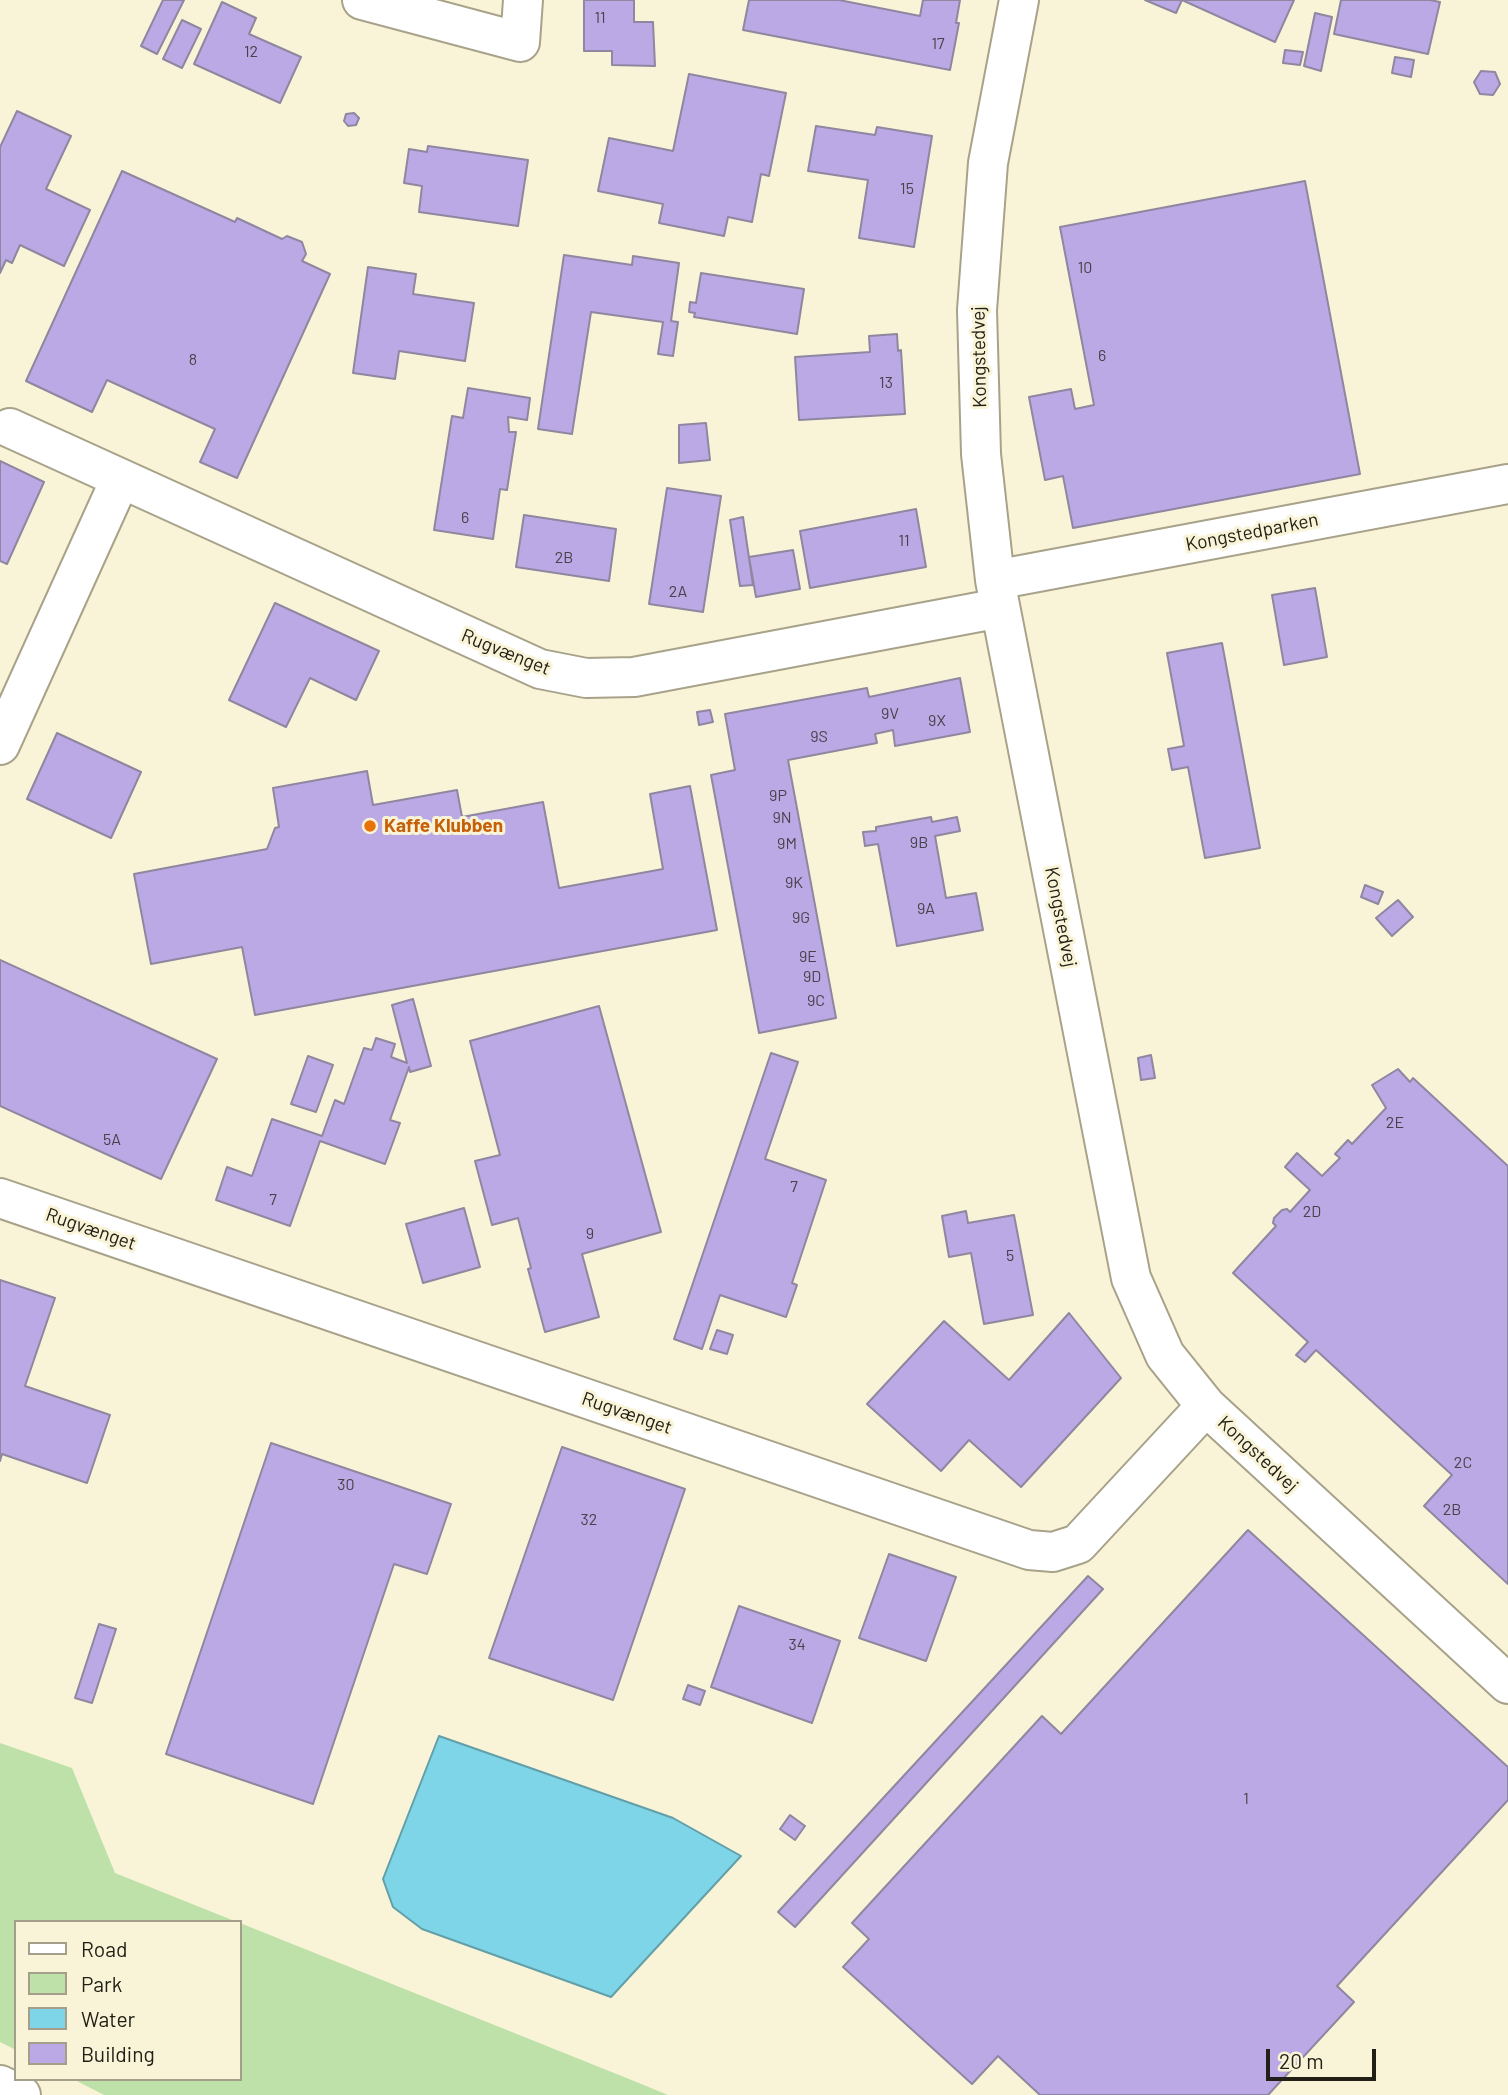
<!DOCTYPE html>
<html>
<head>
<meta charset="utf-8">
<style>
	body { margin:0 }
	#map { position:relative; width:1508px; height:2095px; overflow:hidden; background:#f9f4d8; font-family:Barlow,sans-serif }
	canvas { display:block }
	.legend { position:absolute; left:14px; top:1920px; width:228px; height:161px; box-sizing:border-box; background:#f9f4d8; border:2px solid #a39f8a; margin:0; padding:9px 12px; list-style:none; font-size:21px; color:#222016 }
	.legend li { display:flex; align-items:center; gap:14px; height:35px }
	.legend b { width:35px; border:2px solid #a39f8a }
	.scale { position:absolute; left:1266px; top:2049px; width:110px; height:32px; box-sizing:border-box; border:4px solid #222016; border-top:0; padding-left:9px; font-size:21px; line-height:24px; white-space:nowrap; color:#222016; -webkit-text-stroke:5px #f9f4d8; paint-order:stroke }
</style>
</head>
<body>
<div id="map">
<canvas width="1508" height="2095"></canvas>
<ul class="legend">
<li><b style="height:9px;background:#fff"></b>Road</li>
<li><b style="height:19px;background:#bde1a8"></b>Park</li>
<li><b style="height:19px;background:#7ed5e7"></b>Water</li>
<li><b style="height:19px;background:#bba9e5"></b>Building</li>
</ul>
<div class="scale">20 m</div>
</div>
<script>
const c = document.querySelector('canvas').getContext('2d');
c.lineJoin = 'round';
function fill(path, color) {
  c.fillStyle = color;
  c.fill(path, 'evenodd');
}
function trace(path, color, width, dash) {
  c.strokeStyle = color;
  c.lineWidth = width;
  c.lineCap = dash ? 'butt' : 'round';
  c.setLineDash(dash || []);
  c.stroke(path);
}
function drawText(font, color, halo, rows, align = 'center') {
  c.font = font + ' Barlow,sans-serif';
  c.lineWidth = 6;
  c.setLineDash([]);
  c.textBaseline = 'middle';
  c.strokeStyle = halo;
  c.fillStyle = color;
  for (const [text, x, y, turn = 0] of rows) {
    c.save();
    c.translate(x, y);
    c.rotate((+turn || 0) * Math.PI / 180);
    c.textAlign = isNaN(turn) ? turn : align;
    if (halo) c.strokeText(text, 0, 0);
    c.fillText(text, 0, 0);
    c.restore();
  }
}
const green = new Path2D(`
	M0 1743 72 1768 115 1873 237 1922H16V2050L0 2042Z
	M240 1923 629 2079 668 2095H104L73 2079H240Z`);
const water = new Path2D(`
	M439 1736 673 1818 741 1856 611 1997 422 1929 393 1907 383 1879Z`);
const building = new Path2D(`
	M163 0H184L157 54 141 46Z
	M584 0H634V22H653L655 66 612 65V51H584Z
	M749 0H839L920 16 923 0H960L956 23H959L950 70 743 30Z
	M1145 0H1294L1275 42 1182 0 1176 13Z
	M1341 0H1430L1440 2 1428 54 1334 34Z
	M222 2 256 18 249 34 301 57 280 103 194 64Z
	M1315 13 1332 17 1321 71 1304 66Z
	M182 20 201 29 182 68 163 59Z
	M1285 50 1303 52 1300 65 1283 63Z
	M1395 57 1414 60 1411 77 1392 73Z
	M1481 71 1495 72 1500 84 1493 95 1480 94 1474 82Z
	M689 74 786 93 769 176 761 174 752 222 728 217 724 236 659 223 663 204 598 191 609 138 673 151Z
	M17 111 71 136 46 189 90 210 64 266 20 245 12 263 6 260 0 273V147Z
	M354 113 359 118 356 125 348 126 344 121 346 114Z
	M816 126 875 135 877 127 932 136 914 247 859 238 868 180 808 171Z
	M428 146 528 160 518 226 419 212 422 186 404 183 409 149 427 152Z
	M122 171 235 222 237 218 282 239 287 236 302 242 306 254 302 261 330 274 237 478 200 462 215 429 107 380 92 412 26 381Z
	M1305 181 1360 474 1073 528 1063 476 1045 480 1029 397 1071 389 1075 409 1094 405 1060 227Z
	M564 255 632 265 633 256 679 263 671 321 678 322 673 356 658 354 663 322 591 312 572 434 538 429Z
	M368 267 416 274 413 294 474 303 465 361 399 351 395 379 353 373Z
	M701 273 804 289 797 334 694 317 695 313 689 312 690 302 696 303Z
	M897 334 898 351 901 350 905 414 799 420 795 357 870 352 869 336Z
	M468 388 530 398 527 420 508 417 509 432H516L507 490 500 489 493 539 434 530 452 416 463 418Z
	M706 423 710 460 679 463V425Z
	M0 461 44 482 7 564 0 561Z
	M667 488 721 496 703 612 649 604Z
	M916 509 926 567 810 588 800 531Z
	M524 515 616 529 609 581 516 567Z
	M743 517 753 585 740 586 730 520Z
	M793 550 800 589 756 597 749 557Z
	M1315 588 1327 657 1284 665 1272 595Z
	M275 603 379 651 356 700 310 678 286 727 229 700Z
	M1222 643 1260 848 1205 858 1188 767 1172 770 1168 749 1184 746 1167 653Z
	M960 678 970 732 895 746 893 730 875 734 877 743 788 760 836 1018 759 1033 711 775 735 770 725 714 867 688 869 697Z
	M710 710 713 722 699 725 697 712Z
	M57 733 141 772 111 838 27 799Z
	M367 771 373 805 457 790 462 817 543 802 559 888 663 869 650 794 690 786 717 930 255 1015 242 947 151 964 134 874 267 849 275 828 279 827 273 788Z
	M931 817 932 822 957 817 960 831 935 836 946 898 976 893 983 930 897 946 878 844 865 846 863 832 876 831V827Z
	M1365 885 1383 892 1378 904 1361 897Z
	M1398 900 1413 917 1392 936 1376 918Z
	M0 960 217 1059 161 1179 0 1106Z
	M413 999 431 1066 410 1072 409 1067 390 1120 400 1123 385 1164 320 1141 290 1226 216 1200 227 1167 252 1176 272 1119 322 1136 335 1100 344 1104 364 1048 372 1050 376 1038 395 1044 391 1057 407 1063 392 1005Z
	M599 1006 661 1232 582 1254 599 1317 545 1332 528 1269 531 1268 518 1218 492 1225 475 1161 500 1155 470 1041Z
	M771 1053 798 1062 765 1159 826 1180 792 1283 797 1285 786 1317 720 1295 702 1349 674 1339Z
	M1151 1055 1155 1078 1141 1080 1138 1058Z
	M308 1056 333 1065 316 1112 291 1104Z
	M1398 1069 1410 1082 1413 1078 1508 1166V1584L1424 1506 1452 1475 1316 1350 1305 1362 1296 1355 1308 1342 1233 1273 1276 1226 1273 1223 1274 1218 1282 1210 1287 1209 1290 1212 1310 1190 1285 1167 1297 1153 1322 1176 1340 1158 1335 1154 1348 1140 1352 1144 1386 1108 1372 1085Z
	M464 1208 480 1267 423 1283 406 1224Z
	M966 1211 968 1223 1014 1215 1033 1315 984 1324 971 1253 949 1257 942 1216Z
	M0 1280 55 1298 25 1386 110 1415 87 1483 2 1454 0 1461Z
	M1069 1313 1121 1378 1021 1487 969 1440 941 1471 867 1404 944 1321 1009 1380Z
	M717 1330 733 1335 727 1354 710 1349Z
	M271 1443 451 1504 427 1574 394 1564 313 1804 166 1754Z
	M562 1447 685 1489 613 1700 489 1658Z
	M1248 1530 1508 1767V1800L1337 1986 1354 2002 1268 2095H1040L998 2056 972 2084 843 1967 869 1939 852 1923 1042 1716 1061 1734Z
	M889 1554 956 1577 926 1661 859 1638Z
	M1088 1576 1103 1589 795 1927 778 1912Z
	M739 1606 840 1641 812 1723 711 1687Z
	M99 1624 116 1629 92 1703 75 1698Z
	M688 1685 705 1691 700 1705 683 1699Z
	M790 1815 805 1826 795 1840 780 1829Z`);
const minor = new Path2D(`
	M362 0 520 42 523 0
	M1019 0 988 163 977 310 981 454 995 580 1131 1278 1165 1355 1206 1406 1508 1684
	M10 428 540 669 586 678 634 677 1000 608
	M995 580 1508 484
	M0 745 120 480
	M0 1198 1029 1550 1053 1552 1078 1544 1206 1406
	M0 2085 21 2095`);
const markers = [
	[370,826,7,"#e8710a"]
];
const numberNames = [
	["11",600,18],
	["17",938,44],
	["12",251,52],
	["15",907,189],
	["10",1085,268],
	["6",1102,356],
	["8",193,360],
	["13",886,383],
	["6",465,518],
	["11",904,541],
	["2B",564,558],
	["2A",678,592],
	["9V",890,714],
	["9X",937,721],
	["9S",819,737],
	["9P",778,796],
	["9N",782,818],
	["9B",919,843],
	["9M",787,844],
	["9K",794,883],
	["9A",926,909],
	["9G",801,918],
	["9E",808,957],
	["9D",812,977],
	["9C",816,1001],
	["2E",1395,1123],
	["5A",112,1140],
	["7",794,1187],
	["7",273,1200],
	["2D",1312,1212],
	["9",590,1234],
	["5",1010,1256],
	["2C",1463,1463],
	["30",346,1485],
	["2B",1452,1510],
	["32",589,1520],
	["34",797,1645],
	["1",1246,1799]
];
const streetNames = [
	["Kongstedvej",979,357,-91],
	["Kongstedparken",1252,532,-11],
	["Rugvænget",506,652,22],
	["Kongstedvej",1061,917,79],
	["Rugvænget",91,1229,19],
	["Rugvænget",627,1413,19],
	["Kongstedvej",1258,1454,43]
];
const foodNames = [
	["Kaffe Klubben",384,826]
];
fill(green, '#bde1a8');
fill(water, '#7ed5e7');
trace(water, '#629fa8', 2);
fill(building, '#bba9e5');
trace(building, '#8e879f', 2);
trace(minor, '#a7a289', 42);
trace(minor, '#fff', 38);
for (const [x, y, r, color] of markers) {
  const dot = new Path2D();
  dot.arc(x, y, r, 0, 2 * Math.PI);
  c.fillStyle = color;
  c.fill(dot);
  trace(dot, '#f9f4d8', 2.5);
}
drawText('16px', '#48424a', null, numberNames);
drawText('19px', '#222016', '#f9f4d8', streetNames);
drawText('bold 19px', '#c56008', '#f9f4d8', foodNames, 'left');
</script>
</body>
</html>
